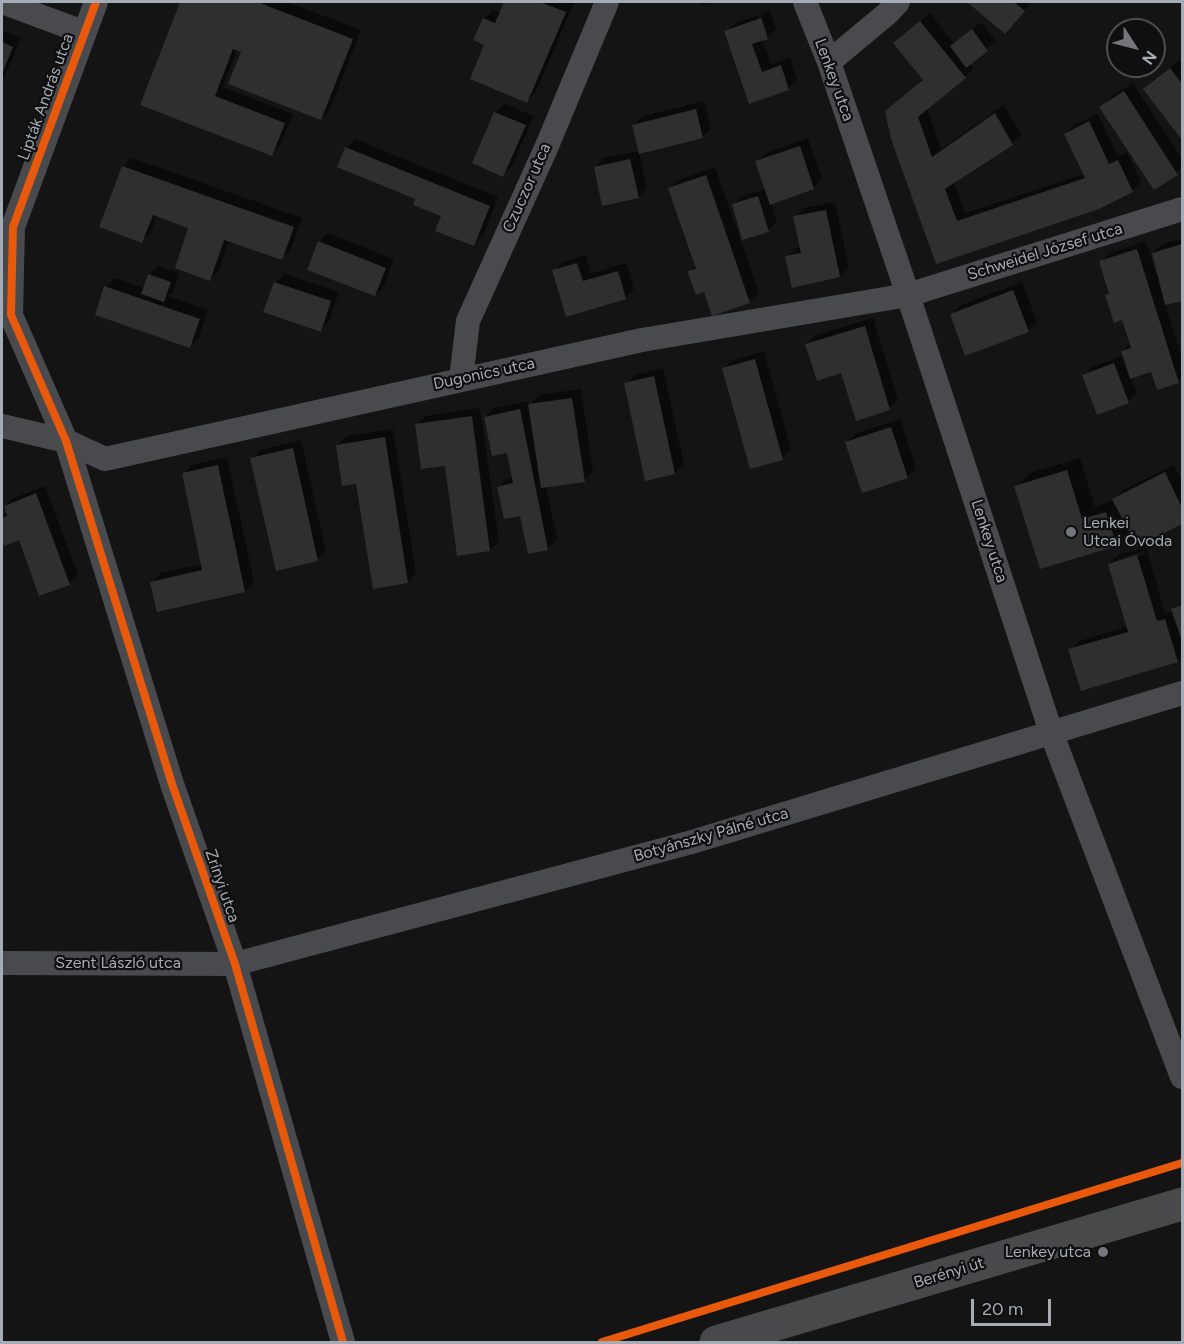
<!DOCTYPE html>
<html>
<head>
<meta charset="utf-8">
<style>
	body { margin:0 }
	#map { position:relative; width:1184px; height:1344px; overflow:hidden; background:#141415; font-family:Figtree,sans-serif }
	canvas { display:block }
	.frame { position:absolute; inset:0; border:3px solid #a6acb5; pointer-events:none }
	.north { position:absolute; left:1106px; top:18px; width:60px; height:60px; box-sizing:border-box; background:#0f0f10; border:2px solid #4b4e52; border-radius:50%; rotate:126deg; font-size:16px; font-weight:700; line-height:24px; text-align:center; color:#a6acb5 }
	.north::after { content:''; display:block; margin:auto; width:21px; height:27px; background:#73777d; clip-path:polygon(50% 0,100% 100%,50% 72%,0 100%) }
	.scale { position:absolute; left:971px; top:1299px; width:80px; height:27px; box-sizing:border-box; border:3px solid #a6acb5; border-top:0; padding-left:8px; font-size:18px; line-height:21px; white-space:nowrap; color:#a6acb5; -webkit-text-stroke:4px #0f0f10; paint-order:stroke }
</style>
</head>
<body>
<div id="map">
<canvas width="1184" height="1344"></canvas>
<div class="frame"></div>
<div class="north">N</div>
<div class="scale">20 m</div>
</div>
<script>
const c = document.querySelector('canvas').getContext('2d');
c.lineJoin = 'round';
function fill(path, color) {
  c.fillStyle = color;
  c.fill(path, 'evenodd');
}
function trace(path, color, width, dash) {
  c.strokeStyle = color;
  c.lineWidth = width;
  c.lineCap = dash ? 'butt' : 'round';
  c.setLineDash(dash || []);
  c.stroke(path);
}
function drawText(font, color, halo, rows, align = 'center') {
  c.font = font + ' Figtree,sans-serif';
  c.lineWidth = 4.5;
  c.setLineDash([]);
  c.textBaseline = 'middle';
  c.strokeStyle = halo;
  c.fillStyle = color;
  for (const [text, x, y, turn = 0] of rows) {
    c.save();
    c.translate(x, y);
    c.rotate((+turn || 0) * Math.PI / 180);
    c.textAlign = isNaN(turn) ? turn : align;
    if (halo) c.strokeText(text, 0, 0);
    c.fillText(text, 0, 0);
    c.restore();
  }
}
const shadow = new Path2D(`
	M180 2H287L361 30 330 110 321 119 243 51 237 49 223 87 293 114 280 146 271 155 142 104Z
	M505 2H569L574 3 536 92 527 101 486 44 484 18 493 10 500 13Z
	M701 2H716L702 5Z
	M969 2H1032L1004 32Z
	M770 11 776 29 767 38 762 39 771 64 790 58 797 80 788 89 750 102 726 32 735 23 758 15 765 35H768L761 14Z
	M930 13 954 44 981 22 996 41 970 63 974 68 965 77 927 108 941 149 1004 105 1021 135 1012 143 954 181 965 213 1084 174 1066 134 1074 125 1098 114 1118 156 1127 152 1141 182 1132 191 937 262 886 111 924 79 895 43Z
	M2 30 21 38 2 83Z
	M1179 60 1182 64V137L1145 89Z
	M1133 83 1182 159V168L1154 188 1101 107 1110 98Z
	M704 101 711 128 702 137 639 152 647 188 638 197 595 167 604 158 640 151 634 125 643 116Z
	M505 104 534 116 512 166 503 175 474 162 496 112Z
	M808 138 822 179 813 188 771 203 777 222 768 230 733 205 742 196 766 189 757 162 766 153Z
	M355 139 498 197 483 236 474 244 443 216 346 148Z
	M132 158 302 218 291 249 282 258 229 240 219 270 210 279 190 227 157 215 151 232 142 241 123 167Z
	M715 167 759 292 750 301 713 314 705 290 689 272 696 265 670 188 679 180Z
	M835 202 849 267 840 276 787 257 796 248 801 247 795 217 804 208Z
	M328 233 394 259 384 286 375 295 319 242Z
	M1182 239V299L1165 304 1182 359V376L1178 381 1152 370 1131 377 1137 393 1128 401 1084 376 1092 367 1124 355 1123 351 1131 343 1123 318 1107 296 1110 292 1101 262 1110 253 1146 241 1156 274 1159 273 1153 253 1162 244Z
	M586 255 591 273 627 263 634 289 626 298 554 271 563 262Z
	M158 266 179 273 173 292 168 296 208 310 199 337 190 346 106 287 115 278 145 288 150 275Z
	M284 274 339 292 329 321 320 330 275 283Z
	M1022 282 1037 322 1028 331 952 314 961 305Z
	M873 318 898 400 889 409 807 344 816 335Z
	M764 351 791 450 782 458 724 368 733 360Z
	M663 368 684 464 675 473 647 479 626 384 635 375Z
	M581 389 593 472 584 481 546 486 557 539 548 548 529 552 521 514 499 487 508 478 514 477 508 451 485 417 494 408 528 401 529 405 539 395Z
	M480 408 499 541 490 550 446 464 417 425 425 416Z
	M900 419 916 468 907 477 847 442 856 433Z
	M393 429 416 573 408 582 338 445 347 436Z
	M301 440 326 551 318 559 252 459 261 450Z
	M227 457 254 582 245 591 152 582 161 573 203 564 183 474 192 465Z
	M1080 458 1095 507 1115 500 1114 499 1123 490 1174 465 1182 482V522L1137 545 1130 530 1116 544 1016 487 1030 473Z
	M45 486 78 575 69 583 20 538 5 544 2 534V516L7 511 5 506 14 498Z
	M1146 547 1165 613 1173 611 1182 600V656L1177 661 1070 650 1079 641 1128 626 1109 564 1118 555ZM1144 551 1145 554 1118 562V559Z`);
const building = new Path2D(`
	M180 2H261L260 3 353 39 321 120 228 84 241 52 233 49 215 96 285 123 272 156 140 105Z
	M504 2H540L566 12 527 103 470 79 484 45 473 40 483 18 495 23Z
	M967 2H1014L1025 11 1005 34Z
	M761 18 768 39 752 44 762 72 781 65 789 90 749 104 724 31Z
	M920 21 966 78 918 117 932 157 995 113 1013 145 945 189 957 221 1085 178 1064 134 1089 121 1109 164 1118 160 1133 192 1099 209 936 264 891 139 885 111 923 80 893 43Z
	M972 29 988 51 966 68 950 46Z
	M2 42 13 47 2 74Z
	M1170 68 1182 84V140L1143 89Z
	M1124 91 1178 175 1154 190 1099 107Z
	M696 109 703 138 639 154 632 125Z
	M494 112 526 125 503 177 472 163Z
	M800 146 814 189 770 205 755 161Z
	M345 147 490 206 474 246 435 231 441 216 413 205 415 199 337 167Z
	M630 159 639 198 602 206 594 167Z
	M122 166 294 227 282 260 224 240 210 281 175 268 188 228 153 215 142 243 99 227Z
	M706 175 750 303 712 316 704 292 696 295 687 271 696 269 668 188Z
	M758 196 769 232 742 240 732 204Z
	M826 210 840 277 792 288 785 256 801 253 793 216Z
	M318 241 386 268 375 296 307 270Z
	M1182 244V301L1165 305 1152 253Z
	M1137 249 1179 383 1157 390 1151 372 1130 379 1121 351 1131 348 1122 320 1114 323 1105 295 1109 294 1099 261Z
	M577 263 583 281 618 271 626 299 566 317 552 270Z
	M148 274 171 282 164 302 141 294Z
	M274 282 331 301 321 332 263 312Z
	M104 286 200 319 190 348 95 315Z
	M1013 290 1029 332 965 356 950 314Z
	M865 326 890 410 856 421 841 373 817 381 805 344Z
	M755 359 783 460 750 469 722 368Z
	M1114 363 1129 403 1097 415 1082 375Z
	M654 376 675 474 645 481 624 383Z
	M572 398 585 482 541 488 528 404Z
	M520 409 548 550 528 554 520 516 504 519 497 487 513 483 507 453 492 456 484 417Z
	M472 416 490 551 457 556 445 466 421 469 415 424Z
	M891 427 908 478 862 493 845 442Z
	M385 437 408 583 373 589 356 484 342 486 336 445Z
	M293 448 318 561 276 571 250 458Z
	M218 465 245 592 157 612 150 582 202 570 182 473Z
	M1067 470 1082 519 1106 512 1117 546 1040 569 1014 486Z
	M1165 472 1182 508V524L1137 547 1112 499Z
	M36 493 70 585 39 596 19 540 4 546 2 538V518L7 516 4 506Z
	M1137 555 1157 621 1165 619 1178 662 1081 691 1068 649 1128 632 1108 564Z
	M1182 605V641L1171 609Z`);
const street = new Path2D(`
	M2 2 83 32
	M96 2 13 227 11 315 66 441 172 784 235 964 343 1342
	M805 2 829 62 908 295 1051 732 1182 1077
	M829 62 889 12 898 2
	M461 379 468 321 547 146 607 2
	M2 426 66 441 105 459 642 340 908 295 1182 209
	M2 963 235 964 692 842 1182 693`);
const secondary = new Path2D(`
	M716 1342 1182 1204`);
const cycleway = new Path2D(`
	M96 2 13 227 11 315 66 441 172 784 235 964 343 1342
	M602 1342 1182 1163`);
const markers = [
	[1071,532,6,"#73777d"],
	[1103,1252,6,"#73777d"]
];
const streetNames = [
	["Lenkey utca",834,80,70],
	["Lipták András utca",46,97,-70],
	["Czuczor utca",527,188,-66],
	["Schweidel József utca",1045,252,-17],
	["Dugonics utca",484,374,-12],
	["Lenkey utca",989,541,72],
	["Botyánszky Pálné utca",711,835,-16],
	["Zrínyi utca",222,886,71],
	["Szent László utca",118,963],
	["Berényi út",949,1273,-17]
];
const poiNames = [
	["Lenkei",1083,523],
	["Utcai Óvoda",1083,541],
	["Lenkey utca",1091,1252,"right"]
];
fill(shadow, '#0007');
fill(building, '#2f2f30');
trace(street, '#494a4d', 24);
trace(secondary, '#48494b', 33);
trace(cycleway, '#e8590c', 8);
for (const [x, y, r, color] of markers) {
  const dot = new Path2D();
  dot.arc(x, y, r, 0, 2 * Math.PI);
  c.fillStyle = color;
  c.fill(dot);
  trace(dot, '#0f0f10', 2);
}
drawText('16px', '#a6acb5', '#0f0f10', streetNames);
drawText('16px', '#a6acb5', '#0f0f10', poiNames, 'left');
</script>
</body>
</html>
